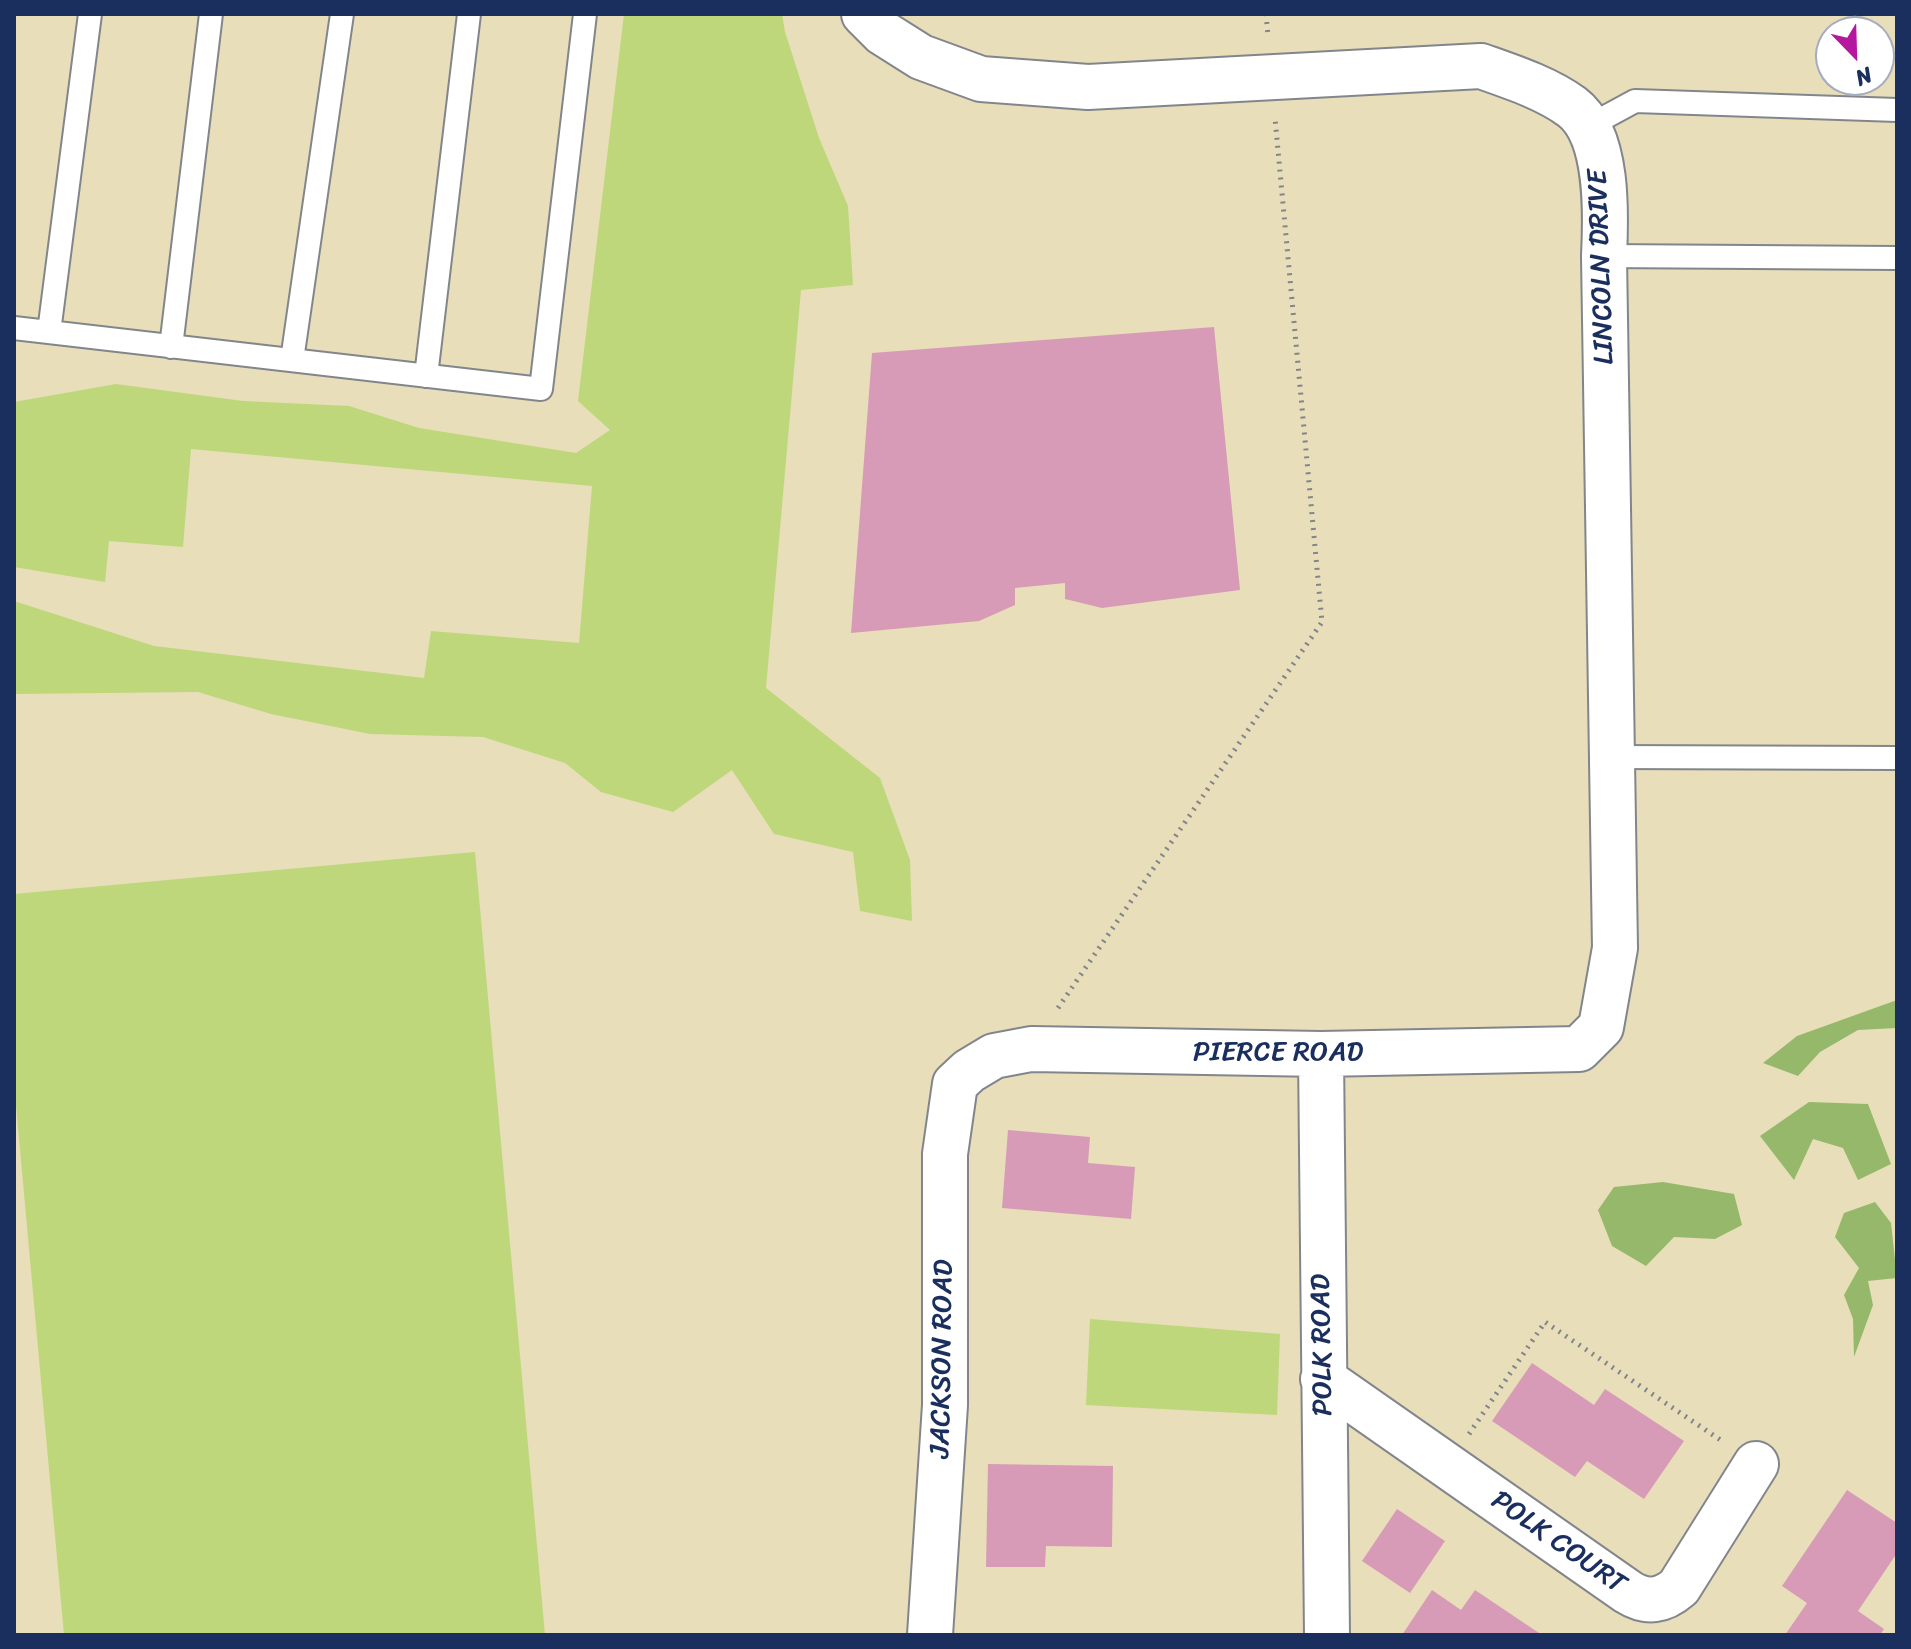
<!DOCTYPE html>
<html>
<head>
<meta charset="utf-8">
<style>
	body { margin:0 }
	#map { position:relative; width:1911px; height:1649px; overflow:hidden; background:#e8deb9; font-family:Sriracha,sans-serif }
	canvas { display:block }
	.frame { position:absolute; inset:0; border:16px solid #1b2f5e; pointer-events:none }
	.north { position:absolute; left:1815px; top:16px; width:80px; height:80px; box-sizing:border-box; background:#fff; border:2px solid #a4acbf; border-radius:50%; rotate:157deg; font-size:22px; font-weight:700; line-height:32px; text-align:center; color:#1b2f5e }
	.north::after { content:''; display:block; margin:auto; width:28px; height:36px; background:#b5179e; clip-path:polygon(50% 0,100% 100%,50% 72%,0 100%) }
</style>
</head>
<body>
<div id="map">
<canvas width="1911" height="1649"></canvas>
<div class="frame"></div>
<div class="north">N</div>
</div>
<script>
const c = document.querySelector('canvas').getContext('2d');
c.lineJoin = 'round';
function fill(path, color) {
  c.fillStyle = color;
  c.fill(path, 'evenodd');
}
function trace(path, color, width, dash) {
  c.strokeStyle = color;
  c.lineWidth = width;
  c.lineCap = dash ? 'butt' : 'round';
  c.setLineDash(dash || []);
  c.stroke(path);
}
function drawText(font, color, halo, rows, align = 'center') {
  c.font = font + ' Sriracha,sans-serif';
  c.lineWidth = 7;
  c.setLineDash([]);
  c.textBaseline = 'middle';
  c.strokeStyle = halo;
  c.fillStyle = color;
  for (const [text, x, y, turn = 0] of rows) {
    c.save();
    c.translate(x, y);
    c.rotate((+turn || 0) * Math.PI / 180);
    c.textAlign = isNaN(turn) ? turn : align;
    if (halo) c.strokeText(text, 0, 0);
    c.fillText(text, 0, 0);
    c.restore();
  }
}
const green = new Path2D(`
	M624 14H782L785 32 819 138 848 206 853 285 801 290 766 688 880 778 910 860 912 921 860 911 853 852 774 834 732 770 673 812 601 792 565 763 483 737 370 734 271 714 198 692 14 694V601L154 646 424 678 431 631 579 643 592 486 191 449 183 547 109 541 105 582 14 567V402L116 384 243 401 349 406 419 428 576 453 610 430 578 401Z
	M475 852 545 1635H64L14 1083V894Z
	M1090 1319 1280 1334 1277 1415 1086 1405Z`);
const forest = new Path2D(`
	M1897 1000V1028L1858 1030 1820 1052 1798 1076 1763 1063 1797 1036Z
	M1809 1102 1868 1104 1891 1164 1858 1180 1843 1148 1813 1139 1794 1180 1760 1136Z
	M1663 1182 1734 1194 1742 1225 1715 1239 1674 1237 1646 1266 1612 1246 1598 1210 1614 1187Z
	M1875 1202 1891 1223 1897 1278 1868 1281 1873 1305 1854 1357 1853 1319 1844 1295 1859 1268 1835 1237 1844 1213Z`);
const building = new Path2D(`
	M1214 327 1240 590 1102 608 1065 599V583L1015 588V605L979 621 851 633 872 353Z
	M1008 1130 1090 1137 1088 1163 1135 1167 1131 1219 1002 1208Z
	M1532 1363 1594 1405 1605 1389 1684 1441 1644 1499 1587 1461 1575 1477 1492 1421Z
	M988 1464 1113 1466 1112 1547 1046 1546 1045 1567H986Z
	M1847 1490 1897 1523V1553L1858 1611 1884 1629 1880 1635H1785L1807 1603 1782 1586Z
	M1397 1509 1445 1541 1410 1593 1362 1561Z
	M1432 1590 1461 1610 1475 1590 1542 1635H1402Z`);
const path = new Path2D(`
	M1266 14 1268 36
	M1058 1008 1322 622 1275 118
	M1469 1434 1545 1322 1722 1441`);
const lane = new Path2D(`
	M1587 127 1635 101 1897 110
	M1604 256 1897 258
	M14 328 541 389 585 14
	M49 332 90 14
	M171 347 211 14
	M292 360 342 14
	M426 376 469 14
	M1612 757 1897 758`);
const street = new Path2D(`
	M864 14 883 33 921 57 981 79 1088 87 1481 66C1512 77 1546 88 1572 107 1609 135 1606 215 1604 256L1615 948 1601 1027 1579 1049 1321 1054 1031 1049 994 1056 969 1071 955 1084 945 1154V1405L930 1635
	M1321 1054 1327 1635
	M1323 1379 1628 1592C1647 1604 1663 1601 1679 1587L1756 1464`);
const streetNames = [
	["LINCOLN DRIVE",1602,267,-92],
	["PIERCE ROAD",1278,1053],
	["POLK ROAD",1323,1345,-91],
	["JACKSON ROAD",943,1359,-89],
	["POLK COURT",1558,1543,35]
];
fill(green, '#bed77b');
fill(forest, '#96b86b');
fill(building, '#d79bb7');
trace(lane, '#82868c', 26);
trace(street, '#82868c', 48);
trace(path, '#82868c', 5, [2, 6]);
trace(lane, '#fff', 22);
trace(street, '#fff', 44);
drawText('28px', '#1b2f5e', '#fff', streetNames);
</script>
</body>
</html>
